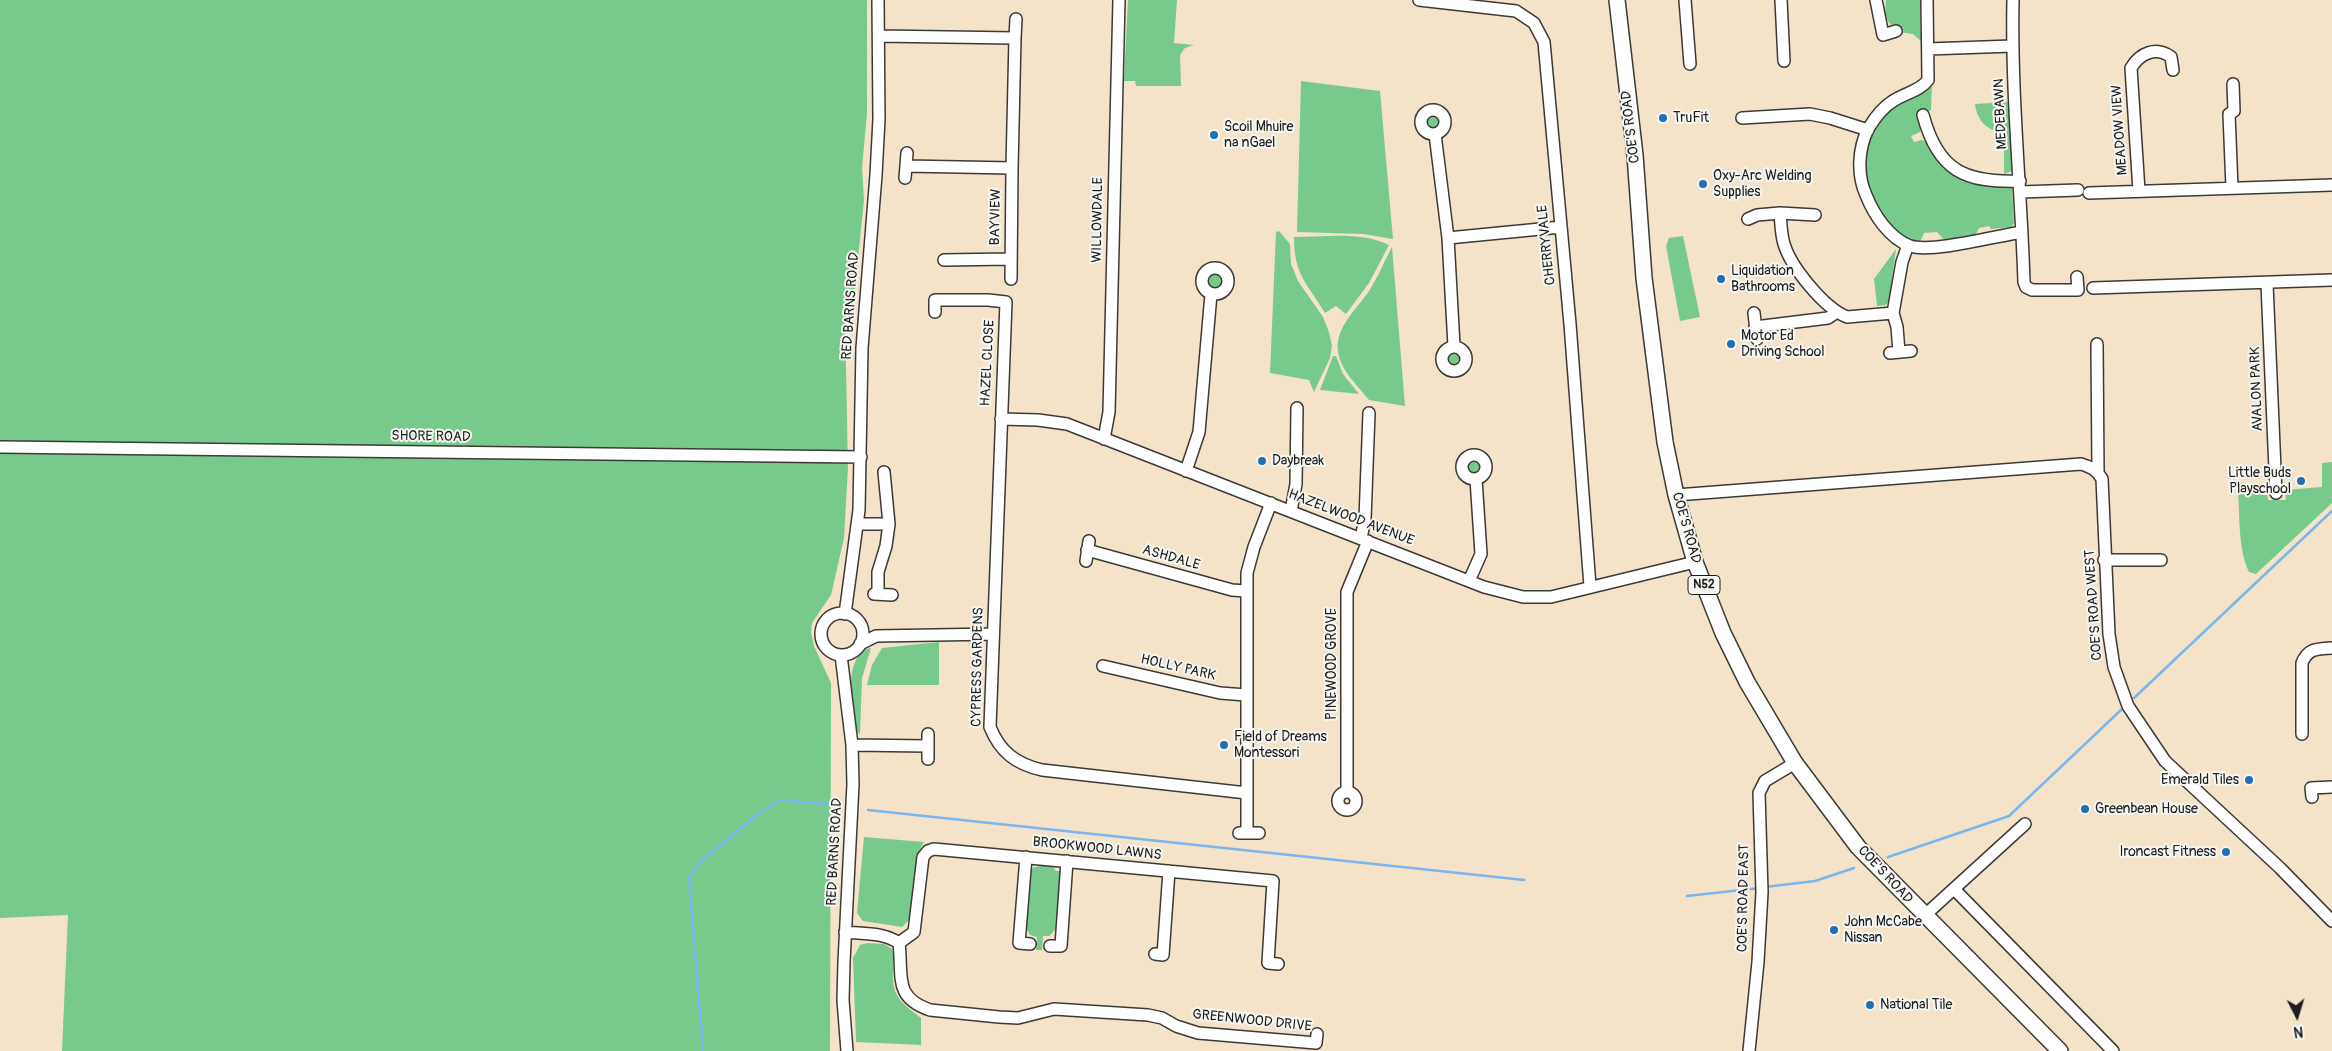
<!DOCTYPE html>
<html>
<head>
<meta charset="utf-8">
<style>
	body { margin:0 }
	#map { position:relative; width:2332px; height:1051px; overflow:hidden; background:#f4e2c9; font-family:Pangolin,sans-serif }
	canvas { display:block }
	.north { position:absolute; left:2272px; top:991px; width:50px; height:50px; -webkit-text-stroke:4px #f6f6f2; paint-order:stroke; rotate:175deg; font-size:14px; font-weight:700; line-height:20px; text-align:center; color:#1c1c1c }
	.north::after { content:''; display:block; margin:auto; width:18px; height:22px; background:#1c1c1c; clip-path:polygon(50% 0,100% 100%,50% 72%,0 100%) }
</style>
</head>
<body>
<div id="map">
<canvas width="2332" height="1051"></canvas>
<div class="north">N</div>
</div>
<script>
const c = document.querySelector('canvas').getContext('2d');
c.lineJoin = 'round';
function fill(path, color) {
  c.fillStyle = color;
  c.fill(path, 'evenodd');
}
function trace(path, color, width, dash) {
  c.strokeStyle = color;
  c.lineWidth = width;
  c.lineCap = dash ? 'butt' : 'round';
  c.setLineDash(dash || []);
  c.stroke(path);
}
function drawText(font, color, halo, rows, align = 'center') {
  c.font = font + ' Pangolin,sans-serif';
  c.lineWidth = 4;
  c.setLineDash([]);
  c.textBaseline = 'middle';
  c.strokeStyle = halo;
  c.fillStyle = color;
  for (const [text, x, y, turn = 0] of rows) {
    c.save();
    c.translate(x, y);
    c.rotate((+turn || 0) * Math.PI / 180);
    c.textAlign = isNaN(turn) ? turn : align;
    if (halo) c.strokeText(text, 0, 0);
    c.fillText(text, 0, 0);
    c.restore();
  }
}
const green = new Path2D(`
	M0 0H867V113L862 168 864 200 852 317 845 319 848 468 844 538 831 595 812 623 811 632 814 646 831 683 830 1051H62L68 915 0 918Z
	M1128 0H1177L1174 43 1194 45 1185 48 1180 55 1181 86H1136L1135 81H1124Z
	M1886 0H1920L1921 41 1913 34 1898 32 1896 24 1891 25C1884 18 1885 9 1886 0Z
	M1301 81 1380 91 1393 239 1363 234 1297 232Z
	M1932 83 1931 110 1927 112 1920 132 1911 136 1914 142 1922 140 1927 142 1952 173 1964 180 2012 187 2014 223 2011 227 1991 229 1989 226 1979 228 1975 236 1946 242 1937 232 1924 233 1921 240 1911 242 1889 228 1866 190 1864 152 1870 133 1889 107Z
	M2009 102 2012 171 2004 174V134C1987 130 1977 121 1975 104Z
	M1426 122a7 7 0 1 1 14 0a7 7 0 1 1-14 0Z
	M1279 231 1290 244 1291 264 1298 281 1323 317 1329 332 1332 346 1330 358 1314 392 1309 380 1270 373 1276 232Z
	M1683 236 1700 317 1680 321 1666 246 1669 238Z
	M1294 237C1324 237 1361 231 1389 245L1369 283 1346 314 1336 306 1325 313C1307 283 1294 275 1294 237Z
	M1392 247 1405 406 1369 400C1358 386 1340 370 1338 351 1335 327 1357 309 1369 291 1378 277 1384 262 1392 247Z
	M1896 249 1889 301 1886 305 1877 306 1874 279Z
	M1208 281a7 7 0 1 1 14 0a7 7 0 1 1-14 0Z
	M1446 359a8 8 0 1 1 16 0a8 8 0 1 1-16 0Z
	M1333 356H1336L1343 374 1359 394 1320 390Z
	M1467 467a7 7 0 1 1 14 0a7 7 0 1 1-14 0Z
	M2332 462V503L2256 574 2249 572C2238 548 2240 518 2238 492L2267 491 2268 500H2286L2285 490 2322 487V463Z
	M939 642V685H867L872 665 882 648Z
	M871 648 862 678 860 734 856 731C851 707 844 669 863 650Z
	M864 837 924 842 917 855 911 913 909 920 902 927 863 921 857 913Z
	M1043 865 1053 867 1056 871H1060L1061 875 1058 931 1055 930 1049 936H1043L1042 950H1036L1037 937 1030 935 1027 930 1024 929 1029 876 1032 868Z
	M867 943 884 944 892 949C894 956 893 965 893 973 892 999 904 1004 921 1018V1045L856 1042 853 958 860 945Z`);
const stream = new Path2D(`
	M2134 698 2332 511
	M868 810 1524 880
	M1888 857 2009 816 2121 710
	M1765 887 1815 881 1854 868
	M1687 896 1760 888
	M703 1051 689 878 700 862 758 814 780 800 836 805`);
const minor = new Path2D(`
	M1419 0 1516 11 1534 23 1544 42 1570 324 1590 586
	M1685 0 1690 64
	M1781 0 1784 61
	M1876 0 1883 35 1896 31
	M1927 0 1928 80C1920 91 1905 93 1893 101 1883 107 1874 119 1868 129 1858 149 1857 175 1866 195 1874 215 1889 238 1910 246 1933 253 1996 236 2022 232
	M2013 0C2011 94 2021 188 2024 282L2026 287 2032 290H2078L2077 277
	M879 36 1015 38 1016 19
	M1928 49 2012 46
	M1421 122a12 12 0 1 1 24 0a12 12 0 1 1-24 0Z
	M1923 115C1938 171 1965 183 2020 181
	M1742 118 1810 114 1830 118 1868 130
	M1435 134 1448 238
	M906 166 907 153
	M905 178 906 166 1012 168 1015 38
	M2232 188 2229 114 2234 111 2233 84
	M2139 191 2131 68C2140 53 2156 46 2171 57L2173 70
	M2021 192 2078 190
	M2089 193 2332 185
	M1815 215 1780 213C1781 224 1781 234 1784 244 1791 267 1824 308 1847 317L1893 313
	M1748 219 1757 215 1780 213
	M944 260 1010 259
	M1202 281a13 13 0 1 1 26 0a13 13 0 1 1-26 0Z
	M1011 279 1012 168
	M2267 284 2276 493
	M2093 288 2332 280
	M935 312V300H988L1006 302 990 727C1000 752 1016 764 1042 770L1247 793
	M1754 313 1757 339
	M1755 327 1828 318 1834 314V310
	M2097 344 2098 472
	M1454 346 1448 238 1561 227
	M1442 359a12 12 0 1 1 24 0a12 12 0 1 1-24 0Z
	M1899 352 1897 327 1893 313 1902 262 1908 245
	M1890 353 1911 351
	M1001 419 1038 420 1067 424 1484 587 1523 597H1551L1695 562
	M1104 439 1109 412 1119 0
	M0 447 861 457
	M1462 467a12 12 0 1 1 24 0a12 12 0 1 1-24 0Z
	M1186 471 1199 432 1211 294
	M1676 495 2081 464C2091 467 2097 470 2102 479L2109 634 2114 667 2128 706 2165 761 2280 868 2332 921
	M1291 511 1296 484 1297 408
	M858 524H889
	M1361 538 1365 519 1369 413
	M1087 550 1232 590 1246 591
	M2104 560H2161
	M1086 561 1089 541
	M1469 581 1481 554 1476 479
	M874 594 892 595
	M878 594V572L886 546 889 524 884 472
	M821 634a21 21 0 1 1 42 0a21 21 0 1 1-42 0Z
	M845 614 859 510 862 348 876 175 879 119 878 0
	M860 644 876 636 993 634
	M841 655 852 745 853 784 844 962 843 1000 847 1051
	M1103 666 1220 693 1246 695
	M2302 734V663C2308 648 2317 649 2332 648
	M852 745 928 746
	M928 759V734
	M1338 801a9 9 0 1 1 18 0a9 9 0 1 1-18 0Z
	M1347 792V592L1368 541
	M2312 797 2311 788 2332 787
	M1247 832V573L1254 547 1271 503
	M1239 833H1259
	M1026 857 1019 943 1030 944
	M1954 889 2113 1051
	M1924 916 2025 824
	M845 932C864 934 883 932 899 943 903 977 893 997 930 1010L999 1017 1018 1018 1054 1009 1148 1015 1162 1018 1176 1026 1198 1033 1316 1043 1317 1034
	M899 943 914 932 923 857 928 851 934 849 1273 881 1268 963 1278 964
	M1050 946H1061L1067 861
	M1155 954 1163 955 1169 871
	M1749 1051 1758 962 1762 892 1759 793 1765 781 1795 763`);
const major = new Path2D(`
	M1617 0 1635 155 1644 278 1665 442 1676 495 1695 562 1723 633 1747 682 1795 763 1858 847 2060 1051`);
const markers = [
	[1663,118,5,"#1f6fb2"],
	[1214,135,5,"#1f6fb2"],
	[1703,184,5,"#1f6fb2"],
	[1721,279,5,"#1f6fb2"],
	[1731,344,5,"#1f6fb2"],
	[1262,461,5,"#1f6fb2"],
	[2301,481,5,"#1f6fb2"],
	[1224,745,5,"#1f6fb2"],
	[2249,780,5,"#1f6fb2"],
	[2085,809,5,"#1f6fb2"],
	[2226,852,5,"#1f6fb2"],
	[1834,930,5,"#1f6fb2"],
	[1870,1005,5,"#1f6fb2"]
];
const shields = [
	[1704,585,32]
];
const shieldNames = [
	["N52",1704,585]
];
const streetNames = [
	["MEDEBAWN",2001,114,-93],
	["COE'S ROAD",1631,127,-97],
	["MEADOW VIEW",2120,130,-94],
	["BAYVIEW",996,217,-89],
	["WILLOWDALE",1098,220,-89],
	["CHERRYVALE",1547,245,-96],
	["RED BARNS ROAD",851,306,-86],
	["HAZEL CLOSE",988,363,-87],
	["AVALON PARK",2257,389,-92],
	["SHORE ROAD",431,437,1],
	["HAZELWOOD AVENUE",1351,518,21],
	["COE'S ROAD",1686,528,74],
	["ASHDALE",1171,558,16],
	["COE'S ROAD WEST",2094,605,-94],
	["PINEWOOD GROVE",1332,664,-90],
	["CYPRESS GARDENS",978,667,-89],
	["HOLLY PARK",1178,668,13],
	["BROOKWOOD LAWNS",1097,849,6],
	["RED BARNS ROAD",835,852,-87],
	["COE'S ROAD",1885,875,47],
	["COE'S ROAD EAST",1744,898,-89],
	["GREENWOOD DRIVE",1252,1021,6]
];
const poiNames = [
	["TruFit",1673,118],
	["Scoil Mhuire",1224,127],
	["na nGael",1224,143],
	["Oxy-Arc Welding",1713,176],
	["Supplies",1713,192],
	["Liquidation",1731,271],
	["Bathrooms",1731,287],
	["Motor Ed",1741,336],
	["Driving School",1741,352],
	["Daybreak",1272,461],
	["Little Buds",2291,473,"right"],
	["Playschool",2291,489,"right"],
	["Field of Dreams",1234,737],
	["Montessori",1234,753],
	["Emerald Tiles",2239,780,"right"],
	["Greenbean House",2095,809],
	["Ironcast Fitness",2216,852,"right"],
	["John McCabe",1844,922],
	["Nissan",1844,938],
	["National Tile",1880,1005]
];
fill(green, '#77ca8c');
trace(stream, '#78b6eb', 2.5);
trace(minor, '#3c3a36', 14);
trace(major, '#3c3a36', 18);
trace(minor, '#fff', 11);
trace(major, '#fff', 15);
for (const [x, y, r, color] of markers) {
  const dot = new Path2D();
  dot.arc(x, y, r, 0, 2 * Math.PI);
  c.fillStyle = color;
  c.fill(dot);
  trace(dot, '#f6f6f2', 2);
}
for (const [x, y, w] of shields) {
  const box = new Path2D();
  box.roundRect(x - w / 2, y - 9.5, w, 19, 4);
  c.fillStyle = '#f6f6f2';
  c.fill(box);
  trace(box, '#1c1c1c', 1);
}
drawText('bold 12px', '#1c1c1c', null, shieldNames);
drawText('14px', '#1c1c1c', '#f6f6f2', streetNames);
drawText('14px', '#1c1c1c', '#f6f6f2', poiNames, 'left');
</script>
</body>
</html>
